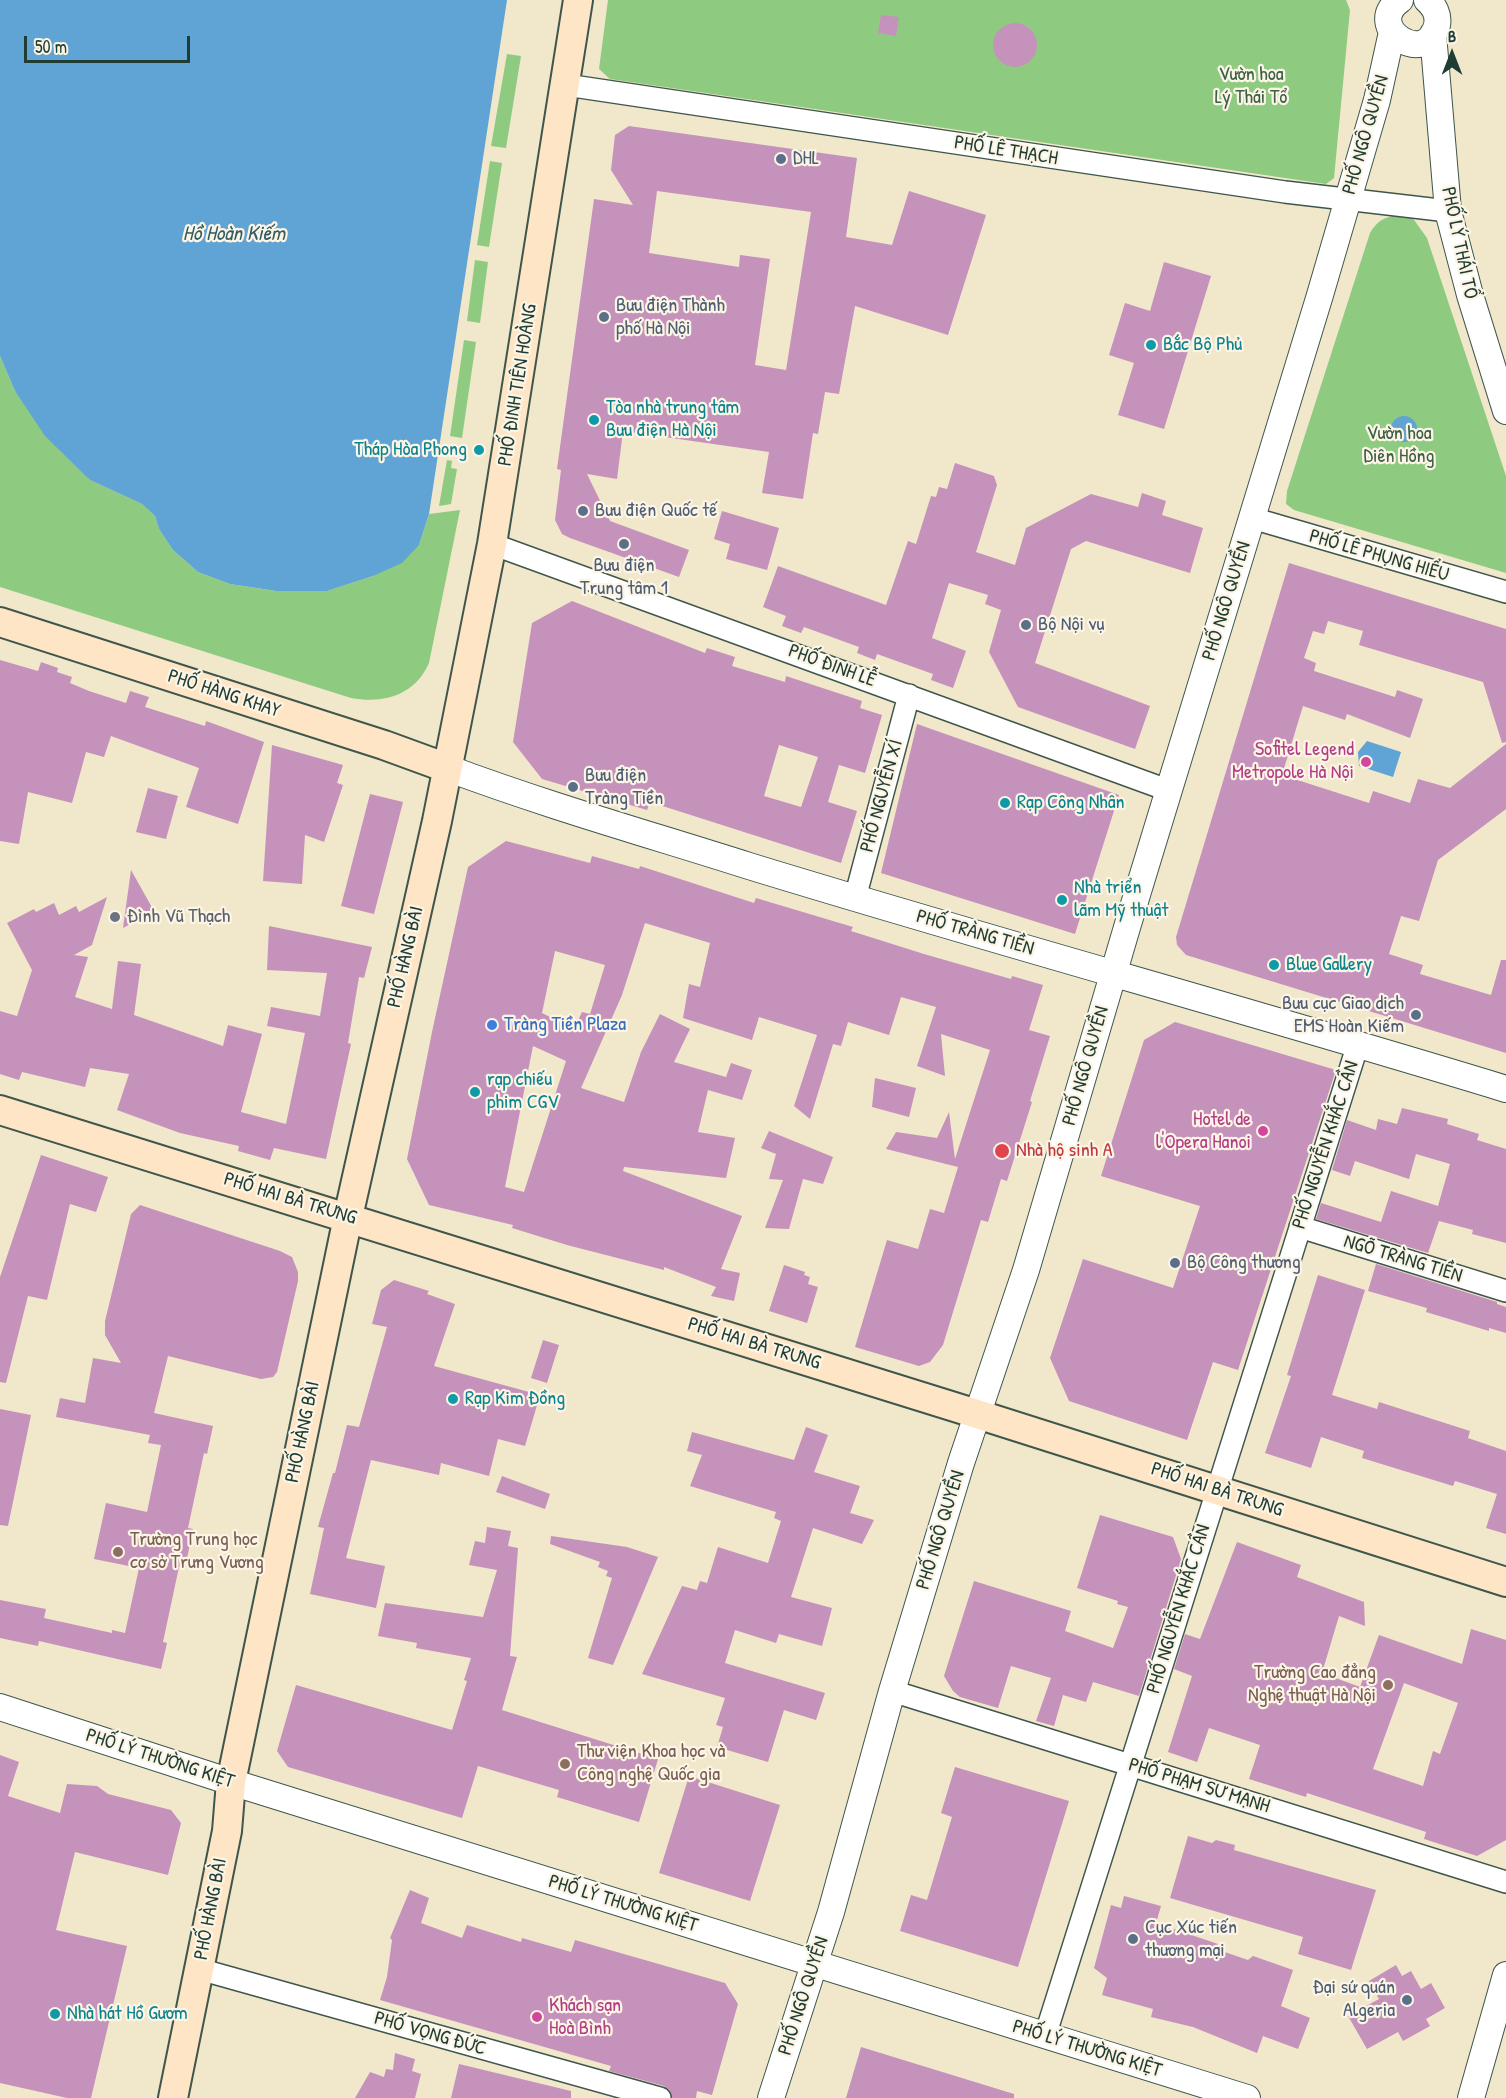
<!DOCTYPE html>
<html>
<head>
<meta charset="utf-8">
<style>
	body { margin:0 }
	#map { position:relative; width:1506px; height:2098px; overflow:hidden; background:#f1e7cb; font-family:"Patrick Hand",sans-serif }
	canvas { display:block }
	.north { position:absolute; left:1422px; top:24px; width:60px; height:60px; -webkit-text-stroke:4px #fcf5e5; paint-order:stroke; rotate:0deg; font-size:16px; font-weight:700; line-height:24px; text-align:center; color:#1f3d34 }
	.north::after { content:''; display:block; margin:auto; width:21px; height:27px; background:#1f3d34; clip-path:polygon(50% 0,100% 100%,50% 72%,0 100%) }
	.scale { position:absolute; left:24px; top:36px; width:166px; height:27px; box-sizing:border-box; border:3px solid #1f3d34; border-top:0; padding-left:8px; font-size:18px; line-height:21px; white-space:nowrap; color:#1f3d34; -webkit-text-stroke:4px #fcf5e5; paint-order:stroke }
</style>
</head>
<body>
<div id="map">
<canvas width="1506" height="2098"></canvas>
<div class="north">B</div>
<div class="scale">50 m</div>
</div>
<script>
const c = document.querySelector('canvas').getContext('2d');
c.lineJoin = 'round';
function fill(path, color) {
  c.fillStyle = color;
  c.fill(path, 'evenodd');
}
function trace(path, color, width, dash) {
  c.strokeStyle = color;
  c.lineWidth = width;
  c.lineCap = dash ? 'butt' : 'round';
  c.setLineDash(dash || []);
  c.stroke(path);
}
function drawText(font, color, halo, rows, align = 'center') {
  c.font = font + ' "Patrick Hand",sans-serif';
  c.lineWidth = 4.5;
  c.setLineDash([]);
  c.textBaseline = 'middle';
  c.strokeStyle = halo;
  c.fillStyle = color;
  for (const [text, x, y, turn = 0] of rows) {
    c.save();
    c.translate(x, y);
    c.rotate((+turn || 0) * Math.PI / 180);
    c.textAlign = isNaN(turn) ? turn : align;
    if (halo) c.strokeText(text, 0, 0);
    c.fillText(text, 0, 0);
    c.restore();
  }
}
const green = new Path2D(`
	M608 0H1346L1350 10 1334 178 1326 184 610 79 599 69Z
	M507 54 521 56 506 148 491 146Z
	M490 161 502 163 489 247 477 245Z
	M1398 215 1412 217 1427 238 1506 476V573L1294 510 1286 504 1287 491 1370 233C1377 221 1384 217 1398 215Z
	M475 260 488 262 480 323 467 321Z
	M464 340 476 342 462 438 450 436Z
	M0 356 15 391 90 480 142 504 155 516 159 529 173 550 198 572 230 584 276 591H327L373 576 419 545 429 514 460 510 429 663C415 695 384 704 351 698L0 587Z
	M447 460 452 461 451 468 457 469 451 504 439 506Z`);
const water = new Path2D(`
	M0 0H507L429 514 419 545 402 563 373 576 327 591H276L230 584 198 572 173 550 159 529 155 516 142 504 90 480 45 436 15 391 0 356Z
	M1391 429a13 13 0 1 1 26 0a13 13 0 1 1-26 0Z
	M1367 741 1401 752 1393 777 1359 766 1358 752Z`);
const building = new Path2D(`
	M881 15 899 17 896 36 878 33Z
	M993 45a22 22 0 1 1 44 0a22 22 0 1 1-44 0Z
	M629 126 857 158 846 237 892 245 909 191 986 215 948 335 855 306 839 394 825 392 818 434 813 433 803 499 762 493 769 452 623 431 617 479 587 474 610 521 689 550 679 577 570 538 562 534 555 520 561 470 557 469 594 199 633 205 611 170 615 135ZM657 191 811 212 786 370 755 365 770 259 740 255 739 267 649 253Z
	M1164 262 1211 276 1164 429 1118 415 1134 363 1109 355 1125 303 1150 311Z
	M955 463 994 476 997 485 976 552 1015 565 1026 528 1091 494 1138 507 1142 493 1166 501 1162 515 1203 528 1190 573 1086 541 1071 549 1035 663 1150 706 1135 749 1018 707 989 652 1001 610 985 604 988 595 949 583 932 638 966 651 953 688 931 680 933 674 877 654 875 660 857 653 859 647 804 627 801 633 782 626 786 616 763 607 778 566 886 605 908 541 916 544 931 496 936 497 939 487 947 489Z
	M722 511 779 528 767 570 726 559 730 544 714 539Z
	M1289 563 1506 629V742L1502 743 1483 682 1359 645 1363 631 1328 621 1324 634 1313 631 1304 658 1316 663 1314 671 1395 697 1397 690 1423 699 1410 738 1347 714 1345 720 1303 706 1282 775 1369 803 1373 791 1410 803 1418 779 1450 788 1506 744V809L1438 860 1419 921 1401 916 1389 954 1423 965 1420 974 1491 995 1501 960H1506V1053L1186 955 1177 945 1176 937Z
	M572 601 705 653 707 648 735 657 732 666 785 682 786 676 862 701 860 708 882 715 865 773 839 765 828 802 857 811 841 863 650 802 647 810 542 779 513 742 532 623ZM779 745 818 757 801 807 764 796Z
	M0 660 38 671 41 662 58 668 57 672 72 677 70 683 89 691 126 703 130 691 149 697 145 707 205 726 206 721 264 742 238 824 186 807 199 768 111 736 104 757 86 752 72 803 28 792 19 844 0 841Z
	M917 724 1119 795 1075 934 881 873Z
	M272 745 343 765 337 783 343 785 324 842 305 835 302 884 263 881Z
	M148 788 178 796 166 839 136 832Z
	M370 794 403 802 374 914 341 906Z
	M506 841 590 863 592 856 639 869 640 866 754 903 756 898 853 927 851 931 924 954 1011 979 1012 976 1043 985 1029 1030 1050 1036 1030 1101 1032 1102 1007 1181 1001 1179 988 1222 981 1220 943 1345 930 1362 919 1366 855 1347 887 1240 918 1249 930 1209 944 1213 958 1167 886 1149 896 1132 937 1138 949 1112 955 1159 990 1050 941 1034 945 1076 917 1066 936 1007 901 997 889 1035 848 1022 841 1046 833 1044 810 1119 794 1106 817 1035 759 1017 752 1040 683 1018 689 984 700 987 710 943 645 923 622 995 581 1088 624 1102 641 1052 660 1014 690 1029 674 1062 726 1077 731 1063 752 1070 742 1100 708 1090 698 1132 735 1138 726 1178 624 1167 623 1171 742 1216 721 1269 740 1273 734 1301 711 1296 716 1287 664 1267V1270L567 1245 512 1228 513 1225 429 1205 407 1159 432 1032 468 867ZM555 951 605 965 590 1014 582 1012 574 1029 542 1013ZM533 1046 566 1061 524 1192 505 1187Z
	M131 870 154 911 123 928Z
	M107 897 92 945 74 955 88 957 75 997 112 1009 118 961 141 964 134 1015 223 1046 228 1025 262 1034 241 1112 286 1124 305 1033 267 1026 271 1007 320 1016 327 973 267 970 269 926 372 947 364 978 359 977 348 1043 351 1044 326 1159 274 1148 270 1160 238 1151 239 1146 180 1133 117 1110 129 1074 90 1068 85 1087 22 1072 19 1080 0 1074V1011L17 1016 32 970 7 923 34 909 36 912 54 903 59 915 76 906 79 912Z
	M1175 1022 1336 1070 1238 1370 1213 1362 1187 1440 1069 1401 1050 1358 1083 1259 1173 1288 1200 1206 1101 1176 1144 1040Z
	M875 1078 916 1088 909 1117 872 1107Z
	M1402 1108 1448 1119 1447 1124 1479 1134 1477 1140 1506 1149V1243L1472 1234 1473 1230 1439 1221 1428 1253 1316 1219 1321 1203 1381 1222 1391 1191 1438 1206 1450 1164 1416 1154 1409 1179 1355 1161 1350 1176 1332 1170 1347 1120 1376 1130 1378 1119 1397 1124Z
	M769 1131 833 1157 823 1184 803 1179 789 1229 765 1228 783 1180 769 1179 776 1154 761 1148Z
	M41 1155 108 1177 96 1212 70 1204 47 1300 28 1296 6 1383 0 1382V1277Z
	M140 1205 280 1251 292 1257 298 1272V1281L277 1372 273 1377 261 1379 168 1356 154 1413 213 1426 207 1454 204 1453 188 1528 193 1529 185 1568 179 1567 163 1642 167 1643 161 1669 39 1641 38 1646 0 1638V1600L46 1609 44 1618 112 1633V1630L125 1633 139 1568 94 1559 106 1503 147 1512 161 1445 148 1443 150 1435 56 1417 60 1398 85 1403 93 1358 121 1363 105 1335V1321L131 1214Z
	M1376 1264 1497 1302V1304L1506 1307V1333L1489 1328V1331L1426 1312 1427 1308 1368 1291Z
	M784 1265 805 1272 804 1275 810 1277 808 1284 818 1287 807 1323 769 1311Z
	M1318 1275 1365 1290 1332 1395 1377 1409 1379 1402 1470 1431 1468 1438 1506 1451V1534L1486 1528 1497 1494 1455 1481 1453 1486 1362 1458 1364 1451 1321 1437 1311 1468 1265 1453 1291 1376 1287 1375Z
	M394 1280 429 1291 427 1294 455 1304 434 1366 540 1395 525 1446 498 1439 489 1476 441 1463 439 1475 371 1460 346 1558 385 1566 376 1608 310 1594 324 1528 318 1527 333 1473H335L347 1425 359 1427 387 1327 372 1324 381 1290Z
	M543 1340 559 1345 547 1383 531 1378Z
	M0 1409 31 1415 8 1526 0 1525Z
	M806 1427 828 1435 814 1472 860 1486 850 1513 874 1520 862 1544 813 1528 791 1597 832 1608 822 1646 779 1634 776 1643 735 1630 725 1663 825 1693 816 1720 784 1710 768 1762 717 1747 723 1727 716 1725 725 1698 642 1674 682 1586 697 1590 700 1581 707 1583 718 1547 768 1563 781 1521 774 1518 776 1512 690 1486 702 1455 687 1451 692 1432 794 1460Z
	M502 1476 550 1494 545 1509 496 1492Z
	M1100 1515 1173 1537 1181 1559 1139 1696 1093 1682 1086 1702 1063 1695 1054 1726 1036 1721 1051 1678 1011 1666 998 1708 960 1697 953 1691 944 1676 974 1581 1071 1611 1065 1631 1113 1648 1128 1607 1117 1604 1118 1601 1077 1588Z
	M487 1527 511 1531 508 1546 518 1548 510 1656 517 1657 502 1710 658 1759 639 1822 557 1797 559 1790 478 1766 462 1818 288 1767 277 1751 296 1685 452 1730 467 1681 464 1680 471 1658 416 1648 417 1643 378 1636 385 1603 483 1617 497 1570 469 1565 475 1541 485 1543Z
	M551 1536 627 1547 658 1557 613 1665 588 1658 612 1578 606 1576 608 1571 598 1567 600 1562 550 1544Z
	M1237 1542 1301 1565 1297 1577 1364 1602 1365 1626 1339 1616 1322 1673 1360 1687 1379 1635 1462 1664 1471 1629 1506 1640V1840L1477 1856 1424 1839 1426 1832 1307 1793 1306 1797 1249 1779 1260 1745 1209 1728 1197 1762 1168 1752 1192 1676 1174 1669 1185 1634 1200 1639ZM1404 1683 1458 1703 1440 1754 1433 1751 1423 1786 1373 1769Z
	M0 1755 19 1762 8 1796 60 1813 67 1784 97 1786 108 1794 171 1810 181 1823 168 1875 75 1852 56 1930 127 1946 91 2098H67L0 2083Z
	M955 1767 1069 1801 1018 1967 900 1931 911 1895 927 1900 952 1817 941 1813Z
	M689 1776 780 1805 750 1901 659 1873Z
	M1188 1836 1212 1843 1216 1840 1235 1845 1234 1850 1376 1890 1351 1970 1298 1954 1303 1937 1170 1898Z
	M410 1890 429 1898 421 1923 462 1938 467 1925 521 1942 522 1938 571 1952 575 1940 725 1983 738 2004 712 2095 697 2091 696 2098H672L669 2090 664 2086 609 2071 611 2066 380 2000 387 1977 392 1940 390 1938Z
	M1124 1896 1161 1906 1156 1923 1218 1944 1216 1949 1248 1960 1253 1956 1293 1970 1281 2006 1310 2018 1298 2049 1263 2036 1257 2053 1193 2027 1151 2017 1153 2009 1102 1995 1107 1978 1094 1968 1111 1905 1121 1908Z
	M1396 1965 1402 1976 1411 1971 1421 1989 1431 1983 1445 2008 1426 2019 1430 2026 1403 2041 1398 2032 1367 2049 1348 2016 1379 1999 1369 1981Z
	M861 2047 1014 2094V2098H846Z
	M395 2053 415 2059 412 2071 421 2074 415 2098H355L370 2072 384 2077 386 2069 393 2070Z
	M459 2064 571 2091V2098H451Z`);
const minor = new Path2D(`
	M566 85 1285 192 1448 211
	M1252 518 1506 592
	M492 544 1170 791
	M855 898 909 695
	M1300 1227 1506 1291
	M892 1691 1506 1882
	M199 1969 660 2098
	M1045 2036 1358 1044`);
const tertiary = new Path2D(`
	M1400 0C1362 27 1427 69 1437 25 1439 15 1434 6 1427 0
	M1433 34 1448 211 1470 295 1506 411
	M447 768C546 805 648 834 749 866 1000 943 1254 1012 1506 1089
	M0 1707 231 1782 1247 2098
	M771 2098 831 1912 892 1691 961 1463 1026 1270 1128 924 1320 295 1377 100 1392 32
	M1471 2098 1506 1975`);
const secondary = new Path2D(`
	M0 622 384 745 447 768
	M0 1110 977 1414 1506 1582
	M173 2098 227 1831 231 1782 348 1217 437 821 492 544 578 0`);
const markers = [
	[781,159,6,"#5c6f8a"],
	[604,317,6,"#5c6f8a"],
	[1151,345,6,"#0f9aa8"],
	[594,420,6,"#0f9aa8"],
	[479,450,6,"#0f9aa8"],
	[583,511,6,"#5c6f8a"],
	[624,544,6,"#5c6f8a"],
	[1026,625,6,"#5c6f8a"],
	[1366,762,6,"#d1479c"],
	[573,787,6,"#5c6f8a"],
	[1005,803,6,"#0f9aa8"],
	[1062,900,6,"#0f9aa8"],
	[115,917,6,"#6b7280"],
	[1274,965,6,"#0f9aa8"],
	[1416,1015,6,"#5c6f8a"],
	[492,1025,6,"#3f7fe0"],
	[475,1092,6,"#0f9aa8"],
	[1263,1131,6,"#d1479c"],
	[1002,1151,8,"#e0444e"],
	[1175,1263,6,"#5c6f8a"],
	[453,1399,6,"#0f9aa8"],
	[118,1552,6,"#8d6e63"],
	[1388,1685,6,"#8d6e63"],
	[565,1764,6,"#8d6e63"],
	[1133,1939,6,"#5c6f8a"],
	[1407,2000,6,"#5c6f8a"],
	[55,2014,6,"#0f9aa8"],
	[537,2017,6,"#d1479c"]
];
const parkNames = [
	["Vườn hoa",1251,75],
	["Lý Thái Tổ",1251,98],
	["Vườn hoa",1399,434],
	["Diên Hồng",1399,457]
];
const streetNames = [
	["PHỐ NGÔ QUYỀN",1366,135,-74],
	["PHỐ LÊ THẠCH",1006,151,9],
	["PHỐ LÝ THÁI TỔ",1459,243,78],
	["PHỐ ĐINH TIÊN HOÀNG",518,385,-81],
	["PHỐ LÊ PHỤNG HIỂU",1379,556,16],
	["PHỐ NGÔ QUYỀN",1227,601,-73],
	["PHỐ ĐINH LỄ",832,666,20],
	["PHỐ HÀNG KHAY",224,694,18],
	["PHỐ NGUYỄN XÍ",882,796,-75],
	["PHỐ TRÀNG TIỀN",975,933,16],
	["PHỐ HÀNG BÀI",406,957,-77],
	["PHỐ NGÔ QUYỀN",1086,1066,-74],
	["PHỐ NGUYỄN KHẮC CẦN",1326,1145,-72],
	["PHỐ HAI BÀ TRƯNG",290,1199,17],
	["NGÕ TRÀNG TIỀN",1403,1259,17],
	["PHỐ HAI BÀ TRƯNG",754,1344,17],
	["PHỐ HÀNG BÀI",303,1432,-78],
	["PHỐ HAI BÀ TRƯNG",1217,1490,18],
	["PHỐ NGÔ QUYỀN",941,1530,-73],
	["PHỐ NGUYỄN KHẮC CẦN",1179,1609,-73],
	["PHỐ LÝ THƯỜNG KIỆT",160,1759,18],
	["PHỐ PHẠM SƯ MẠNH",1199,1786,17],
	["PHỐ LÝ THƯỜNG KIỆT",623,1904,17],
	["PHỐ HÀNG BÀI",211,1909,-79],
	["PHỐ NGÔ QUYỀN",804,1996,-72],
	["PHỐ VỌNG ĐỨC",430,2034,16],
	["PHỐ LÝ THƯỜNG KIỆT",1087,2049,17]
];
const serviceNames = [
	["DHL",793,159],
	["Bưu điện Thành",616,306],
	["phố Hà Nội",616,329],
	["Bưu điện Quốc tế",595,511],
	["Bưu điện",624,566,"center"],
	["Trung tâm 1",624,589,"center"],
	["Bộ Nội vụ",1038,625],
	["Bưu điện",585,776],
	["Tràng Tiền",585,799],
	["Bưu cục Giao dịch",1404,1004,"right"],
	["EMS Hoàn Kiếm",1404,1027,"right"],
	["Bộ Công thương",1187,1263],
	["Cục Xúc tiến",1145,1928],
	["thương mại",1145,1951],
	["Đại sứ quán",1395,1988,"right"],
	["Algeria",1395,2011,"right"]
];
const cultureNames = [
	["Bắc Bộ Phủ",1163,345],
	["Tòa nhà trung tâm",606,408],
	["Bưu điện Hà Nội",606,431],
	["Tháp Hòa Phong",467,450,"right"],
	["Rạp Công Nhân",1017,803],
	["Nhà triển",1074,888],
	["lãm Mỹ thuật",1074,911],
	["Blue Gallery",1286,965],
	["rạp chiếu",487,1080],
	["phim CGV",487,1103],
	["Rạp Kim Đồng",465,1399],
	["Nhà hát Hồ Gươm",67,2014]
];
const hotelNames = [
	["Sofitel Legend",1354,750],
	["Metropole Hà Nội",1354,773],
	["Hotel de",1251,1120],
	["l'Opera Hanoi",1251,1143],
	["Khách sạn",549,2006,"left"],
	["Hoà Bình",549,2029,"left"]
];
const worshipNames = [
	["Đình Vũ Thạch",127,917]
];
const shopNames = [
	["Tràng Tiền Plaza",504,1025]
];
const healthNames = [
	["Nhà hộ sinh A",1016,1151]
];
const educationNames = [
	["Trường Trung học",130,1540],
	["cơ sở Trưng Vương",130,1563],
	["Trường Cao đẳng",1376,1673,"right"],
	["Nghệ thuật Hà Nội",1376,1696,"right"],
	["Thư viện Khoa học và",577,1752],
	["Công nghệ Quốc gia",577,1775]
];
const waterNames = [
	["Hồ Hoàn Kiếm",234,234]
];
fill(green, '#8ecb80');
fill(water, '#60a3d5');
fill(building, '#c592bb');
trace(minor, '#3e564b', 24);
trace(tertiary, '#3e564b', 28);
trace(secondary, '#3e564b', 32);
trace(minor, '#fff', 21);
trace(tertiary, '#fff', 26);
trace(secondary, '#fee5c5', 28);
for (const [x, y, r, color] of markers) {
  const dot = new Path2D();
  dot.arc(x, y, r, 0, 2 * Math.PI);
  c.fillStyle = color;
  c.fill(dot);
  trace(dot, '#fcf5e5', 2);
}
drawText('20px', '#3b6047', '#fcf5e5', parkNames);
drawText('20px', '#1f3d34', '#fcf5e5', streetNames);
drawText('20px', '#4e5e75', '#fcf5e5', serviceNames, 'left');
drawText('20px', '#0d838f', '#fcf5e5', cultureNames, 'left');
drawText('20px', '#b23c85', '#fcf5e5', hotelNames, 'right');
drawText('20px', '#5b616d', '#fcf5e5', worshipNames, 'left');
drawText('20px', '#366cbe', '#fcf5e5', shopNames, 'left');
drawText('20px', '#be3a42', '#fcf5e5', healthNames, 'left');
drawText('20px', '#785e54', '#fcf5e5', educationNames, 'left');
drawText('italic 21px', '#325c64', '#fcf5e5', waterNames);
</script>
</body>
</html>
